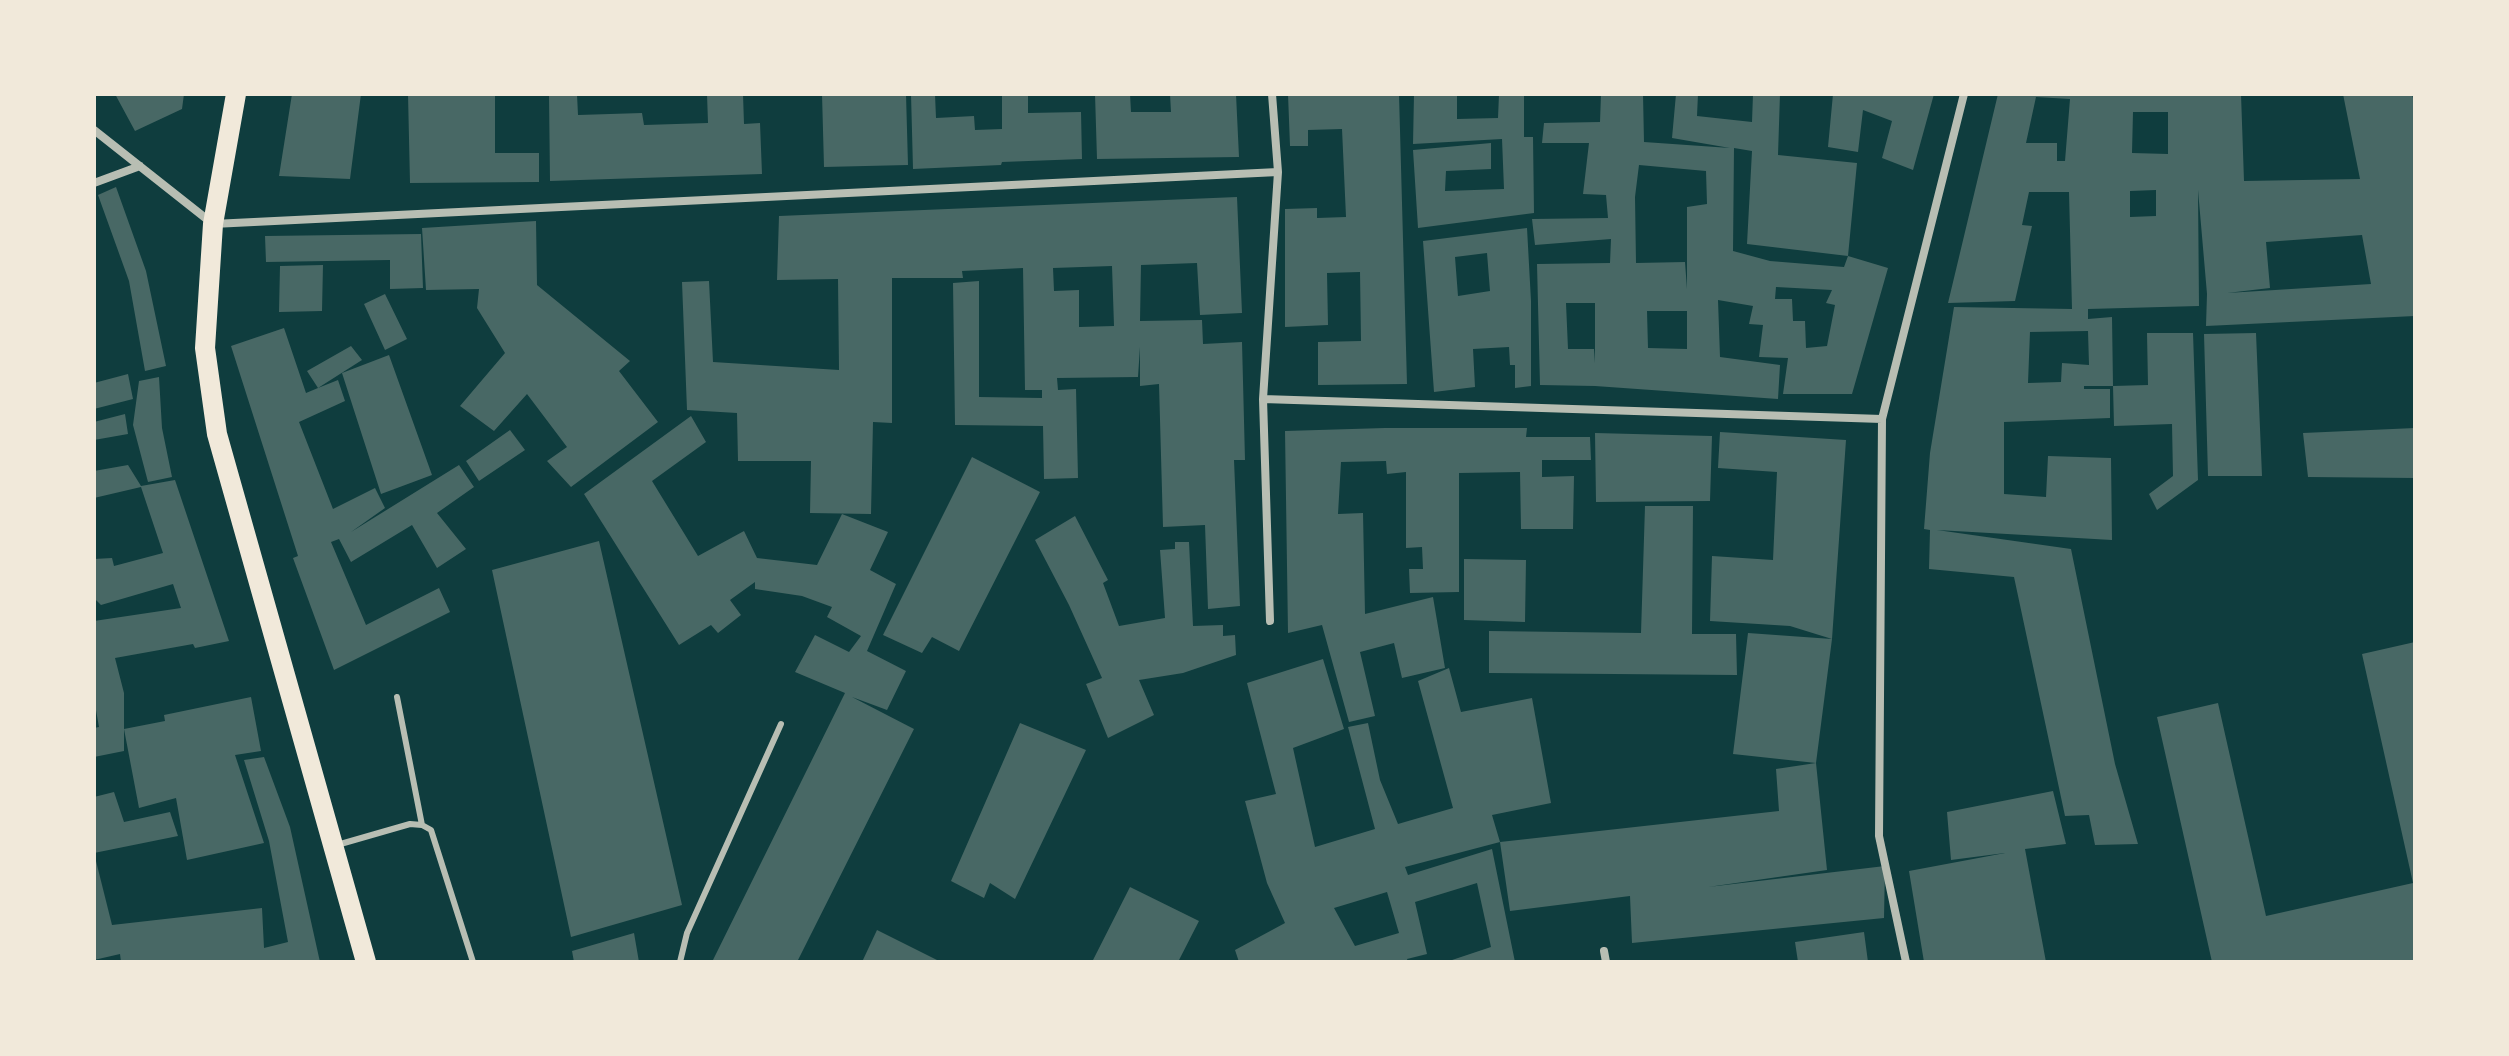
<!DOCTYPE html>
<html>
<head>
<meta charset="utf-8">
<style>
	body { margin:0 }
	#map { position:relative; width:2509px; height:1056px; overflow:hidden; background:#0f3d3e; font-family:"Noto Sans",sans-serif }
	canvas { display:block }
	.frame { position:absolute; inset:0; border:96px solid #f1e9da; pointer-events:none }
</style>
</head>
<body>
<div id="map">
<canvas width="2509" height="1056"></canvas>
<div class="frame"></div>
</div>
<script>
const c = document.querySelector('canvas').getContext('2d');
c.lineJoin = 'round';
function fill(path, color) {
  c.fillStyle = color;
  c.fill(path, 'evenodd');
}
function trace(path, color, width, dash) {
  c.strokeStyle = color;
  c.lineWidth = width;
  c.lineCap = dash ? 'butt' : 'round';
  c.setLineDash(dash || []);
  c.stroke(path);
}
const building = new Path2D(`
	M115 94H184L182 109 135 131Z
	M292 94H361L350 179 279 176Z
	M408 94H495V153H539V182L410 183Z
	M549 94H577L578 115 642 113 644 125 708 123 707 94H743L744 124 760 123 762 174 550 181Z
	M822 94H906L908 165 824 167Z
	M911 94H935L936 118 974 116 975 130 1002 129V94H1028V113L1081 112 1082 159 1002 162 1001 165 913 169Z
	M1095 94H1130L1131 112H1171L1170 94H1236L1239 157 1097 159Z
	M1288 94H1399L1407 384 1318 385V342L1361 341 1360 272 1327 273 1328 325 1285 327V209L1317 208V218L1346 217 1342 129 1308 130V146H1290Z
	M1414 94H1457V119L1498 118 1499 94H1524V137H1533L1534 213 1418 228 1413 150 1491 143V169L1446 171 1445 191 1504 189 1502 139 1413 144Z
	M1601 94H1643L1644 142 1730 148 1672 138 1676 94H1698L1697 116 1752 122 1753 94H1780L1778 155 1857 163 1848 256 1747 244 1752 151 1734 148 1733 251 1770 261 1844 267 1848 256 1888 268 1852 394H1783L1788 358 1759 357 1763 325 1749 324 1753 306 1718 300 1720 357 1780 365 1778 399 1595 386 1540 385 1537 264 1610 263 1611 239 1535 245 1532 219 1608 218 1606 195 1583 194 1589 143H1542L1544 123 1600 122ZM1639 165 1706 171 1707 204 1687 207V289L1685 262 1636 263 1635 197ZM1776 287 1832 290 1826 303 1835 305 1827 346 1806 348 1805 321H1793L1792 299H1775ZM1566 303H1595V363L1594 349H1568ZM1647 311H1687V349L1648 348Z
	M1833 94H1934L1913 170 1882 158 1892 121 1863 110 1858 152 1828 147Z
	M1998 94H2241L2244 181 2360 179 2343 94H2412L2415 107V316L2206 326 2207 294 2198 190 2199 306 2088 309V319L2112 317 2113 386H2084V389H2110V418L2004 422V494L2046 497 2048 456 2111 458 2112 540 1937 530 2071 549 2115 764 2138 844 2095 845 2089 815 2065 816 2014 577 1929 569 1930 530 1924 529 1930 453 1954 307 2072 309 2069 192H2029L2022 225 2032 226 2015 301 1948 303ZM2036 97 2070 99 2065 161H2057V143H2026ZM2133 112H2168V154L2132 153ZM2156 190V216L2130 217V191ZM2362 235 2371 284 2227 293 2270 288 2266 242ZM2088 331 2089 365 2062 363 2061 382 2028 383 2030 332Z
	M116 187 146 271 166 366 145 371 129 281 98 195Z
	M1237 197 1242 313 1200 315 1197 263 1141 265 1140 321 1202 320 1203 344 1242 342 1245 460H1234L1240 606 1208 609 1205 525 1163 527 1159 384 1140 386V347L1138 377 1057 378 1058 390 1076 389 1078 478 1044 479 1043 426 955 425 953 283 979 281V397L1042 398V390H1025L1023 268 962 271 963 278H892V423L873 422 871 514 810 513 811 461H738L737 413 687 410 682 282 709 281 713 362 839 370 838 279 777 280 779 216ZM1112 266 1114 326 1079 327V290L1054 291 1053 268Z
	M536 221 537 285 630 361 619 371 658 422 571 487 547 461 567 447 527 394 494 431 460 406 505 353 477 308 479 289 426 290 422 228Z
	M1527 228 1531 301V386L1515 388V365H1510L1509 347 1473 349 1475 387 1434 392 1423 241ZM1487 253 1490 291 1458 296 1455 257Z
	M421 234 423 288 390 289V260L266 262 265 236Z
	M323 265 322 311 279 312 280 266Z
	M385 294 407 339 385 350 364 304Z
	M284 328 306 393 318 388 307 371 351 346 362 360 318 388 338 380 345 401 299 422 333 509 375 488 385 508 351 532 459 465 474 487 437 513 466 549 437 568 412 525 351 562 339 539 331 542 366 625 439 588 450 612 334 670 293 558 298 556 231 346Z
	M2147 333H2193L2198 480 2157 510 2149 494 2173 476 2172 424 2114 426 2113 386 2148 385Z
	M2256 333 2262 476H2208L2204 334Z
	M389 355 432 475 381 494 342 373Z
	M128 374 133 399 94 409V383Z
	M159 377 162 428 172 477 148 482 133 425 139 381Z
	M125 414 128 434 94 440V422Z
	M691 416 706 442 652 481 698 556 744 531 757 558 817 565 842 514 888 532 870 570 896 584 867 651 906 671 887 710 852 697 914 729 797 962H712L845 693 795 672 815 635 849 652 861 636 827 617 832 607 802 596 755 589V582L730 600 741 615 718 633 711 625 679 645 584 494Z
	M1385 428H1527L1526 437H1590L1591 460H1542V477L1574 476 1573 529H1521L1520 472 1459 473V592L1410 593 1409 569H1423L1422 547 1406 548V472L1387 474 1386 461 1341 462 1338 514 1363 513 1365 614 1433 597 1445 668 1402 678 1394 643 1360 652 1375 716 1349 722 1322 625 1288 633 1285 431Z
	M2415 428V478L2308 477 2303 433Z
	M510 430 525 450 479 481 466 461Z
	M1720 432 1846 440 1832 639 1790 626 1710 621 1712 556 1773 560 1777 472 1718 468Z
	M1595 433 1712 436 1710 501 1596 502Z
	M972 457 1040 492 959 651 932 637 922 653 883 635Z
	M128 465 141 486 175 480 229 641 195 648 193 644 115 658 124 693V751L94 757V728L99 727 94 699V621L181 608 173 584 101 605 94 598V559L112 558 114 566 163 553 141 487 94 498V471Z
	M1645 506H1693L1692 634H1736L1737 675 1489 673V631L1641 633Z
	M1075 516 1108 580 1103 583 1119 626 1165 618 1160 550 1175 549V542H1189L1193 626 1223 625V636L1235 635 1236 655 1183 673 1139 680 1154 715 1108 738 1086 684 1102 678 1069 605 1035 540Z
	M599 541 682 905 571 937 492 570Z
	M1464 559 1526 560 1525 622 1464 620Z
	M1748 633 1832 639 1816 763 1733 754Z
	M2415 642V962H2212L2157 717 2218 703 2266 916 2413 883 2362 654Z
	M1323 659 1344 729 1293 748 1315 847 1375 829 1348 727 1368 723 1380 780 1398 824 1453 808 1418 681 1449 668 1461 712 1532 698 1551 803 1492 815 1500 842 1405 867 1408 875 1492 849 1515 962H1446L1491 947 1477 883 1415 902 1427 954 1407 959 1408 962H1239L1235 950 1285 923 1267 883 1245 801 1276 794 1247 683ZM1387 892 1399 933 1355 946 1334 908Z
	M251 697 261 751 235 755 264 843 187 860 176 798 139 808 124 729 165 721 164 715Z
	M1020 723 1086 750 1015 899 990 883 984 898 951 881Z
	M264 757 290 827 320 962H121L120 954 94 960 95 857 112 925 262 908 264 948 288 942 269 841 244 760Z
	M1816 763 1827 870 1708 887 1885 866 1884 918 1632 943 1630 896 1510 911 1500 842 1779 811 1776 769Z
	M2053 791 2066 844 2025 849 2046 962H1924L1909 871 2005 853 1951 860 1947 812Z
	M114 792 124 822 170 812 178 836 94 853V797Z
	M1130 887 1199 921 1178 962H1092Z
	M877 930 941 962H862Z
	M1864 932 1868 962H1798L1795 942Z
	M634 933 639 962H574L572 951Z`);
const service = new Path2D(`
	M397 697 422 825
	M337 845 410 824 422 825 431 830 473 962
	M680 962 687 933 781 724`);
const minor = new Path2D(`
	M94 130 213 224 1278 172
	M94 183 140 166
	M1263 399 1882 419
	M1270 621 1263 399 1278 172 1272 94
	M1604 951 1606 962
	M1906 962 1879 836 1882 419 1964 94`);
const primary = new Path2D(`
	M236 94 213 224 205 348 217 434 366 962`);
fill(building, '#486865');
trace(service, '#b8beb3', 6);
trace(minor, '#b8beb3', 8);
trace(primary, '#f1e9da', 20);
</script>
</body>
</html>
